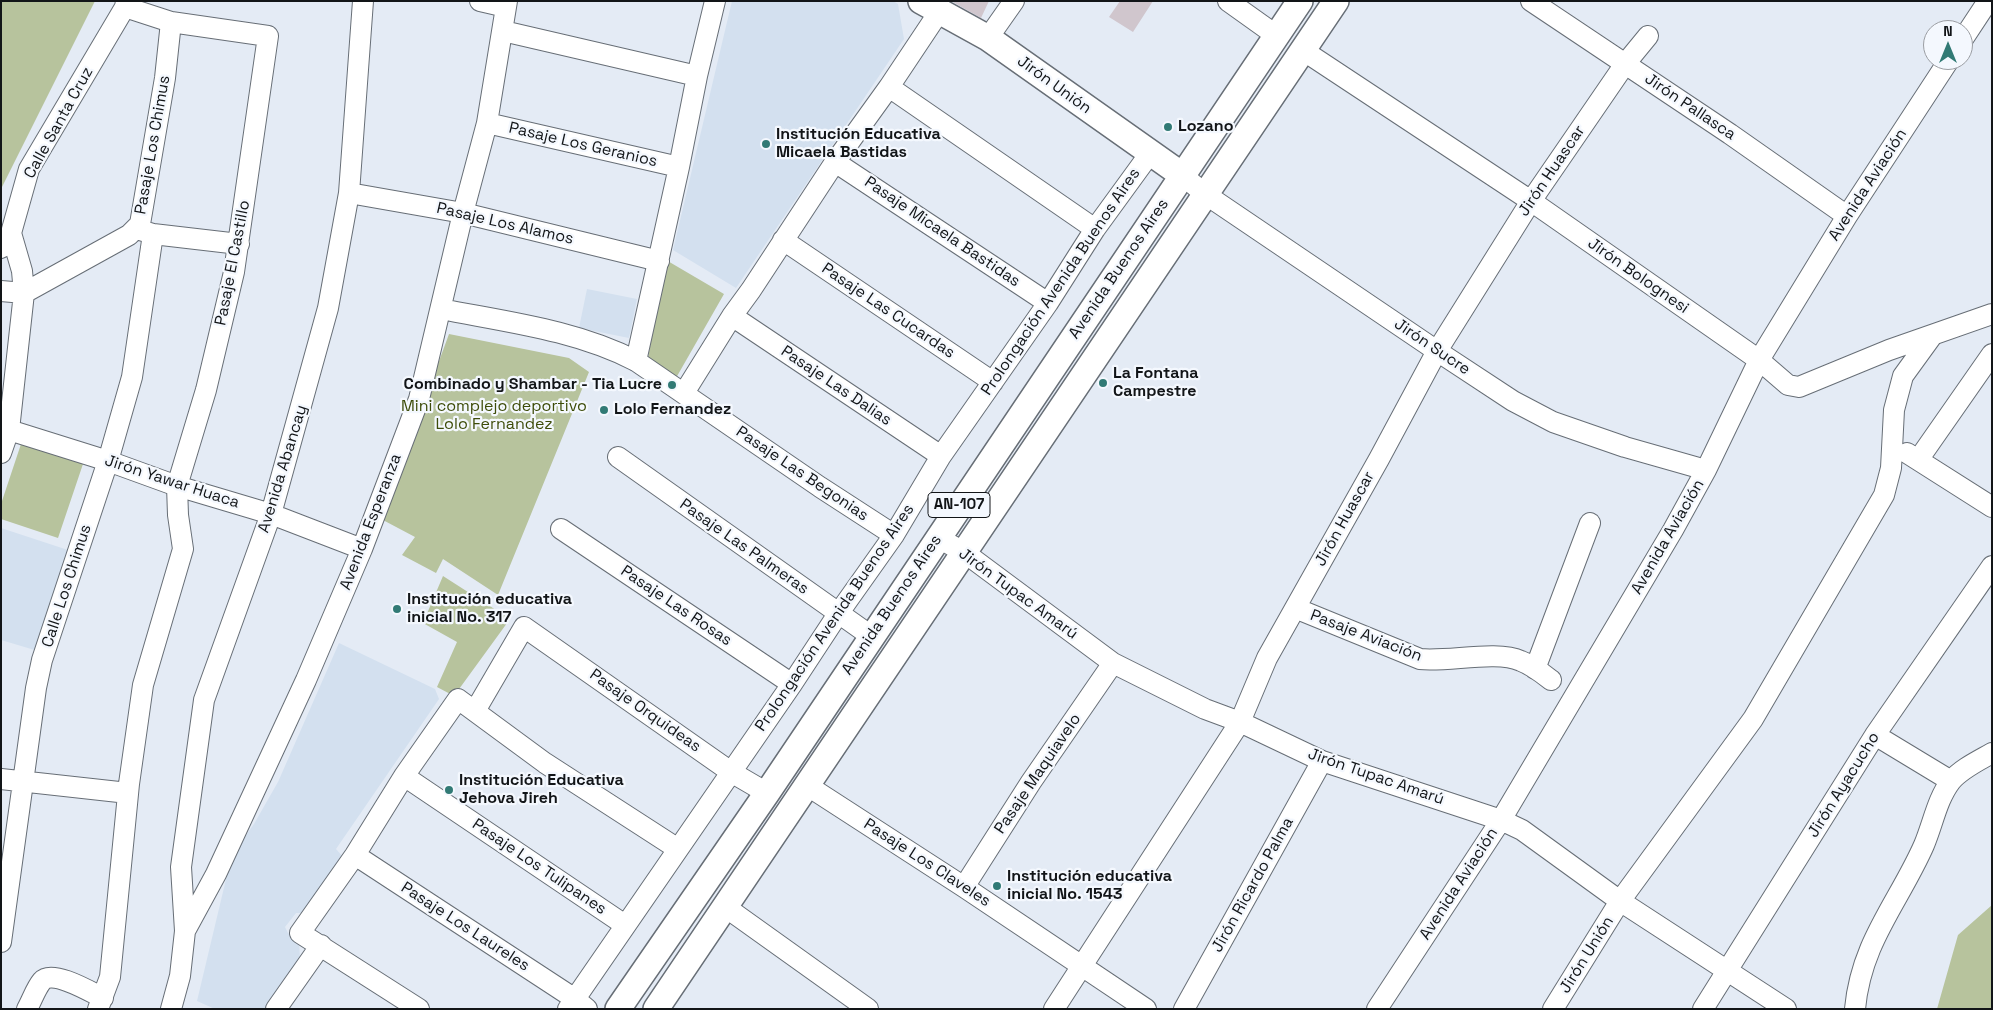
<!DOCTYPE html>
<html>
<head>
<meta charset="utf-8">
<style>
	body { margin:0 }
	#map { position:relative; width:1993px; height:1010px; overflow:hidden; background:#e4ebf5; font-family:"Space Grotesk",sans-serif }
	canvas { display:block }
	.frame { position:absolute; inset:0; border:2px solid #121518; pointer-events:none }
	.north { position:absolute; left:1923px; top:20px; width:50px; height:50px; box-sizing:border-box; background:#f4f8fe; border:1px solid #9a9da2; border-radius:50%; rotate:0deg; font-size:14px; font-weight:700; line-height:20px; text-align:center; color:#121518 }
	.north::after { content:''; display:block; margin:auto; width:18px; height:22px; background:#317a75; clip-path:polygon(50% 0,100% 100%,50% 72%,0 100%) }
</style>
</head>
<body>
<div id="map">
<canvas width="1993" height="1010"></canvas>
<div class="frame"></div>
<div class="north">N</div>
</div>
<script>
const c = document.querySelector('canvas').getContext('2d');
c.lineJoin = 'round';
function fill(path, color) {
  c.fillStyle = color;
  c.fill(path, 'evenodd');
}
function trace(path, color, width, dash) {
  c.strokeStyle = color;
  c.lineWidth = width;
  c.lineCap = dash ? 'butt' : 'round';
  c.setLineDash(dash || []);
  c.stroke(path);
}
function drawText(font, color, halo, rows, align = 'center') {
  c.font = font + ' "Space Grotesk",sans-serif';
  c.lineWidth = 4.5;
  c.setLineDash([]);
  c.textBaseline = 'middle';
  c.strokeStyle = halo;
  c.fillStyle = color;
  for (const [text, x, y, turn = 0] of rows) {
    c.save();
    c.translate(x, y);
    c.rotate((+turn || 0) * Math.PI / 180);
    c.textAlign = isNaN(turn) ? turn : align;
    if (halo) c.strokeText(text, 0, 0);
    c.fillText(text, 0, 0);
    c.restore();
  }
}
const built = new Path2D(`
	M732 1H893L898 4 904 39 736 288 673 250Z
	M587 289 637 299 629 338 579 328Z
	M1 528 68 550 38 651 1 640Z
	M339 643 435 689 439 699 336 849 343 857 303 913H296L285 927 288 933 299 941 300 959 265 1009H215L197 1001 232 854 254 824 278 782Z`);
const green = new Path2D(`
	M1 1H95L1 189Z
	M666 260 724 294 672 385 647 363Z
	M449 334 569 358 589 372 498 595 443 559 436 573 402 555 415 537 381 519Z
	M22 441 84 461 58 538 1 519V504Z
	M443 576 510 619 454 696 437 687 457 642 423 623Z
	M1992 905V1009H1937L1958 935Z`);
const building = new Path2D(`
	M951 1H989L981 18Z
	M1120 1H1153L1133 32 1109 17Z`);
const minor = new Path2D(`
	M480 1 506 7
	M1228 1 1277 36
	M1531 1 1730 134 1847 216
	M503 31 697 76
	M988 38 1014 1
	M1963 39 1988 1
	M1304 51 1531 201 1759 360 1788 385 1799 387 1889 350 1992 314
	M889 87 1095 229
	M487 123 679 167
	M835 162 1048 303
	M1182 175 1205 194 1437 351 1513 401 1553 422 1625 447 1706 470
	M349 193 463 213 659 261
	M140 230 153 234 239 244
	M783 240 993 382
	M1 248 11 233 29 169 125 7 126 1
	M1 291 24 293 129 235 140 224 165 78 171 22
	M441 309C507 322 576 330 636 361L820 487 894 535
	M732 316 941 456
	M636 361 679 167 697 76 715 1
	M684 393 732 316 751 290 835 162 889 87 939 12
	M9 430 108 461 177 486 271 514 362 549
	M1 453 9 430 24 293 22 271 11 233
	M1907 453 1992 507
	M618 457 871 636
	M1918 460 1992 354
	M561 529 792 684
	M937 537 965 553 1113 663 1205 709 1240 722 1322 761 1501 820 1522 830 1620 901 1786 1009
	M1295 608 1420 659C1449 662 1497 650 1521 661 1532 665 1542 673 1551 680
	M1535 669 1590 523
	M475 711 524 627 731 772 767 793
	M1875 735 1951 781
	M404 776 625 925
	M1 779 128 793
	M808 786 964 887 1146 1009
	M355 855 575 999 587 1009
	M964 887 1031 782 1113 663
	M724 906 868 1009
	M185 931 216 874 306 680 362 549 419 399 463 213 487 123 507 1
	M1 942 36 688 42 660 108 461 132 377 153 234
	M27 1009C32 1000 36 988 42 981 52 969 91 992 103 998
	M98 1009 110 977 129 784 143 685 183 549 178 515 177 486 206 390 234 272 268 36 171 22 125 7
	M171 1009 180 976 185 931 181 867 204 700 271 514 328 308 349 193 363 1
	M276 1009 321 945
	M419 1009 300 933 355 855 404 776 458 699 545 763 678 849
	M568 1009 792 684 838 614 894 535 941 456 1048 303 1095 229 1151 152
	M1054 1009 1240 722 1267 658 1379 459 1437 351 1531 201 1625 64 1648 36
	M1184 1009 1322 761
	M1377 1009 1501 820 1673 530 1706 470 1759 360 1847 216 1949 60
	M1553 1009 1620 901 1753 719 1884 495 1891 468 1894 410 1903 376 1932 336
	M1703 1009 1875 735 1992 566
	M1855 1009C1861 942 1899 902 1924 845 1933 824 1937 799 1951 781 1961 769 1978 761 1992 753`);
const major = new Path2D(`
	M921 1 988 38 1182 175
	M618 1009 767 793 1300 1
	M656 1009 1336 1`);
const markers = [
	[1168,127,5,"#317a75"],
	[766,144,5,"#317a75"],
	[1103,383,5,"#317a75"],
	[672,385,5,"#317a75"],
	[604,410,5,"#317a75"],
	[397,609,5,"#317a75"],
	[449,790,5,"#317a75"],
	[997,886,5,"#317a75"]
];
const shields = [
	[959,505,62]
];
const shieldNames = [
	["AN-107",959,505]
];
const streetNames = [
	["Jirón Unión",1054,85,36],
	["Jirón Pallasca",1690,107,34],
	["Calle Santa Cruz",59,123,-61],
	["Pasaje Los Chimus",153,145,-80],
	["Pasaje Los Geranios",583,145,13],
	["Jirón Huascar",1552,171,-56],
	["Avenida Aviación",1868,185,-57],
	["Pasaje Los Alamos",505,224,13],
	["Pasaje Micaela Bastidas",942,232,34],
	["Pasaje El Castillo",233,263,-79],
	["Avenida Buenos Aires",1119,269,-56],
	["Jirón Bolognesi",1638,276,35],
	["Prolongación Avenida Buenos Aires",1061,282,-56],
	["Pasaje Las Cucardas",888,311,34],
	["Jirón Sucre",1432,347,34],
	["Pasaje Las Dalias",836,386,34],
	["Avenida Abancay",283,469,-73],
	["Pasaje Las Begonias",802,474,34],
	["Jirón Yawar Huaca",172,482,18],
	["Jirón Huascar",1345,519,-61],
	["Avenida Esperanza",371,522,-69],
	["Avenida Aviación",1668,537,-60],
	["Pasaje Las Palmeras",744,547,35],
	["Calle Los Chimus",67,586,-72],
	["Jirón Tupac Amarú",1018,594,36],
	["Avenida Buenos Aires",892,605,-56],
	["Pasaje Las Rosas",676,606,34],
	["Prolongación Avenida Buenos Aires",835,618,-56],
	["Pasaje Aviación",1366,636,21],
	["Pasaje Orquideas",645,711,35],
	["Pasaje Maquiavelo",1038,774,-56],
	["Jirón Tupac Amarú",1376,777,19],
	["Jirón Ayacucho",1844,785,-58],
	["Pasaje Los Claveles",927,863,33],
	["Pasaje Los Tulipanes",539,867,34],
	["Avenida Aviación",1459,884,-57],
	["Jirón Ricardo Palma",1253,885,-61],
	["Pasaje Los Laureles",465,927,33],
	["Jirón Unión",1587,955,-58]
];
const poiNames = [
	["Lozano",1178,127],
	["Institución Educativa",776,135],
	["Micaela Bastidas",776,153],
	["La Fontana",1113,374],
	["Campestre",1113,392],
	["Combinado y Shambar - Tia Lucre",662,385,"right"],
	["Lolo Fernandez",614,410],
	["Institución educativa",407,600],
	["inicial No. 317",407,618],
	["Institución Educativa",459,781],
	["Jehova Jireh",459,799],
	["Institución educativa",1007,877],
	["inicial No. 1543",1007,895]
];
const parkNames = [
	["Mini complejo deportivo",494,407],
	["Lolo Fernandez",494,425]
];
fill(built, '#d3e0ef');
fill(green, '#b7c39d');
fill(building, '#d0c6cd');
trace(minor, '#676e76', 22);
trace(major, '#676e76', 28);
trace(minor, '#fff', 20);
trace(major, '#fff', 25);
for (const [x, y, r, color] of markers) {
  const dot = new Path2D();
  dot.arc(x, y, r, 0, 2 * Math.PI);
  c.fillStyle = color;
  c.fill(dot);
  trace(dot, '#f4f8fe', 2);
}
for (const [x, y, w] of shields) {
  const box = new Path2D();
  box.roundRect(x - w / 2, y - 12.5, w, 25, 4);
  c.fillStyle = '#f4f8fe';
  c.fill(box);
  trace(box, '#121518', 1);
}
drawText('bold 15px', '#121518', null, shieldNames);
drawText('16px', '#121518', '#f4f8fe', streetNames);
drawText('bold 16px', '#121518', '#f4f8fe', poiNames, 'left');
drawText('16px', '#3d4c09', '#f4f8fe', parkNames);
</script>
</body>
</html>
